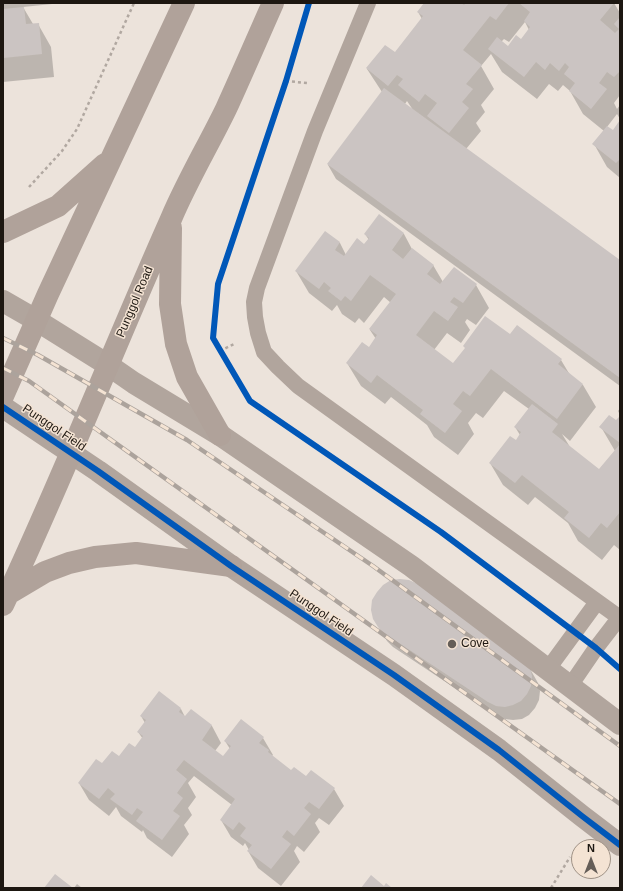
<!DOCTYPE html>
<html>
<head>
<meta charset="utf-8">
<style>
	body { margin:0 }
	#map { position:relative; width:623px; height:891px; overflow:hidden; background:#ece3db; font-family:Arial,sans-serif }
	canvas { display:block }
	.frame { position:absolute; inset:0; border:4px solid #1d1711; pointer-events:none }
	.north { position:absolute; left:571px; top:839px; width:40px; height:40px; box-sizing:border-box; background:#f4e3d3; border:1px solid #9e9185; border-radius:50%; rotate:0deg; font-size:11px; font-weight:700; line-height:16px; text-align:center; color:#1d1711 }
	.north::after { content:''; display:block; margin:auto; width:14px; height:18px; background:#655e58; clip-path:polygon(50% 0,100% 100%,50% 72%,0 100%) }
</style>
</head>
<body>
<div id="map">
<canvas width="623" height="891"></canvas>
<div class="frame"></div>
<div class="north">N</div>
</div>
<script>
const c = document.querySelector('canvas').getContext('2d');
c.lineJoin = 'round';
function fill(path, color) {
  c.fillStyle = color;
  c.fill(path, 'evenodd');
}
function trace(path, color, width, dash) {
  c.strokeStyle = color;
  c.lineWidth = width;
  c.lineCap = dash ? 'butt' : 'round';
  c.setLineDash(dash || []);
  c.stroke(path);
}
function drawText(font, color, halo, rows, align = 'center') {
  c.font = font + ' Arial,sans-serif';
  c.lineWidth = 3;
  c.setLineDash([]);
  c.textBaseline = 'middle';
  c.strokeStyle = halo;
  c.fillStyle = color;
  for (const [text, x, y, turn = 0] of rows) {
    c.save();
    c.translate(x, y);
    c.rotate((+turn || 0) * Math.PI / 180);
    c.textAlign = isNaN(turn) ? turn : align;
    if (halo) c.strokeText(text, 0, 0);
    c.fillText(text, 0, 0);
    c.restore();
  }
}
const shadow = new Path2D(`
	M3 3H62L23 7 33 24H38L51 47 54 77 3 82Z
	M423 3H614L620 13V95L614 103 617 109 620 105V119L617 114 607 127 613 131 620 122V178L607 167 594 144 604 131 583 114 570 91 563 85 558 91 549 84 537 99 502 72 491 54 481 66 494 89 481 105 485 112 476 123 481 131 466 149 620 261V386L336 179 328 165 382 92 367 69 395 53 422 19 418 12 424 4ZM525 22 529 30 521 40 508 47 501 42 504 39 509 42ZM407 101 413 110 405 104Z
	M379 216 404 234 413 251 433 265 443 282 454 268 476 285 489 308 476 325 467 319 465 322 470 330 461 343 447 333 434 350 453 365 510 336 561 360 570 375 583 385 596 407 570 441 562 434 570 447 599 470 615 451 601 427 617 422 620 417V550L614 545 602 560 578 541 568 523 535 497 528 505 503 485 490 463 516 441 520 435 515 427 529 409 504 391 483 418 476 413 468 423 474 434 458 455 434 437 427 425 391 397 385 404 361 386 347 363 369 348 376 339 370 330 391 303 384 297 364 323 359 318 355 323 342 314 337 305 332 311 309 293 296 271 326 233 340 243 346 255 365 245 369 240 365 234Z
	M620 408V415L618 411Z
	M374 619 525 660 538 683 540 691 539 700 535 708 529 715 522 719 513 720 505 719 497 716 393 647 387 641Z
	M181 709 185 717 191 710 212 726 221 743 215 751 224 758 230 749 225 741 263 738 273 755 272 756 291 771 306 777 311 771 334 789 344 806 329 825 319 818 315 823 320 832 304 852 297 846 294 851 300 862 281 886 258 868 248 851 249 850 245 843 243 846 231 837 221 820 232 805 194 776 188 783 196 797 188 808 192 815 184 825 189 834 172 857 147 838 143 830 142 832 121 816 116 807 109 816 89 800 79 783 102 765 135 749 143 739 138 732 145 723 141 716Z
	M77 884 82 888H74Z`);
const building = new Path2D(`
	M424 3H461L464 5 466 3H509L496 20 490 16 463 50 482 65 466 84 473 89 462 102 469 108 449 133 427 116 437 103 425 94 419 102 398 85 403 79 397 75 388 86 366 68 385 45 395 52 423 16 417 12Z
	M519 3H614L600 20 615 33 619 29 614 24 620 17V71L614 77 607 72 599 83 607 89 591 109 569 91 575 83 564 74 569 67 565 63 559 71 550 63 545 70 536 62 524 77 488 49 497 37 508 46 516 35 521 39 530 27 524 21 530 12Z
	M24 7 26 24 39 23 42 54 3 58V9Z
	M384 88 620 260V378L327 164Z
	M620 120V159L616 163 592 144 607 126 613 130Z
	M379 214 404 233 392 250 403 259 412 248 434 265 427 274 440 284 454 267 477 284 463 303 454 297 450 302 458 307 448 321 434 311 416 335 453 363 465 348 463 346 485 316 510 334 517 325 562 359 558 364 583 384 557 419 491 369 470 396 463 391 453 404 462 411 445 433 420 414 423 410 377 375 371 383 346 363 362 342 369 347 377 335 369 329 396 294 370 275 351 301 345 296 341 301 328 291 331 288 324 282 319 289 295 271 325 231 340 242 335 250 344 256 357 238 364 244 369 238 364 234Z
	M532 404 558 424 552 432 599 469 620 444V512L607 528 601 523 589 538 564 518 569 512 522 475 515 483 489 463 510 436 516 440 521 432 514 427Z
	M609 415 616 420 620 416V443L599 427Z
	M400 579 409 580 418 584 530 668 532 676 531 686 527 694 521 701 513 705 505 707 496 706 488 702 384 633 378 627 373 619 371 610 372 600 377 592 383 585 391 580Z
	M159 691 181 708 179 712 185 716 191 709 212 725 202 740 223 756 231 746 224 741 241 719 264 737 259 743 269 750 268 752 291 770 294 767 306 776 311 770 335 788 319 809 309 802 304 808 311 814 294 836 287 830 282 837 291 844 271 869 247 851 252 845 240 836 246 828 239 822 233 830 220 820 235 799 184 760 176 770 187 779 177 793 183 798 173 811 180 816 162 840 136 821 143 812 137 808 132 815 110 799 115 794 108 788 99 799 78 783 96 759 102 763 112 751 119 756 129 743 135 747 143 736 137 732 146 720 140 716Z
	M55 874 73 888H44Z
	M371 875 384 886 386 883 392 888H361Z`);
const path = new Path2D(`
	M286 81 307 83
	M29 187 62 151 77 129 134 3
	M220 351 236 343
	M551 888 570 857`);
const service = new Path2D(`
	M368 3 315 131 257 288 254 302 255 317 258 333 264 352 278 367 298 386 620 618
	M548 669 597 602
	M570 686 596 648 619 618`);
const tertiary = new Path2D(`
	M3 301 36 320 108 365 134 383 220 435 325 507 411 566 620 724
	M3 407 98 471 231 566 394 675 499 750 582 816 620 845`);
const secondary = new Path2D(`
	M171 228 170 304 176 344 187 377 220 435
	M3 232 58 206 105 164
	M3 396 48 294 184 3
	M8 594 45 572 69 563 95 557 136 553 231 566
	M3 605C63 478 114 347 171 219 187 181 208 146 226 109 242 74 257 39 273 3`);
const rail = new Path2D(`
	M3 338 38 355 187 440 373 566 620 746
	M3 368 29 381 620 804`);
const cycleway = new Path2D(`
	M309 3 286 81 218 284 213 338 250 401 441 532 596 648 620 669
	M3 407 98 471 231 566 394 675 499 750 582 816 620 845`);
const markers = [
	[452,644,5,"#655e58"]
];
const streetNames = [
	["Punggol Road",135,302,-67],
	["Punggol Field",54,428,34],
	["Punggol Field",321,613,34]
];
const poiNames = [
	["Cove",461,644]
];
fill(shadow, '#0003');
fill(building, '#cbc4c2');
trace(path, '#b1a8a1', 2.5, [3, 3]);
trace(service, '#b1a59d', 16);
trace(tertiary, '#b1a59d', 22);
trace(secondary, '#b0a29a', 22);
trace(rail, '#aca39c', 4.5);
trace(rail, '#f4e3d3', 3, [9]);
trace(cycleway, '#0057b8', 6);
for (const [x, y, r, color] of markers) {
  const dot = new Path2D();
  dot.arc(x, y, r, 0, 2 * Math.PI);
  c.fillStyle = color;
  c.fill(dot);
  trace(dot, '#f4e3d3', 1.5);
}
drawText('12px', '#1d1711', '#f4e3d3', streetNames);
drawText('12px', '#1d1711', '#f4e3d3', poiNames, 'left');
</script>
</body>
</html>
